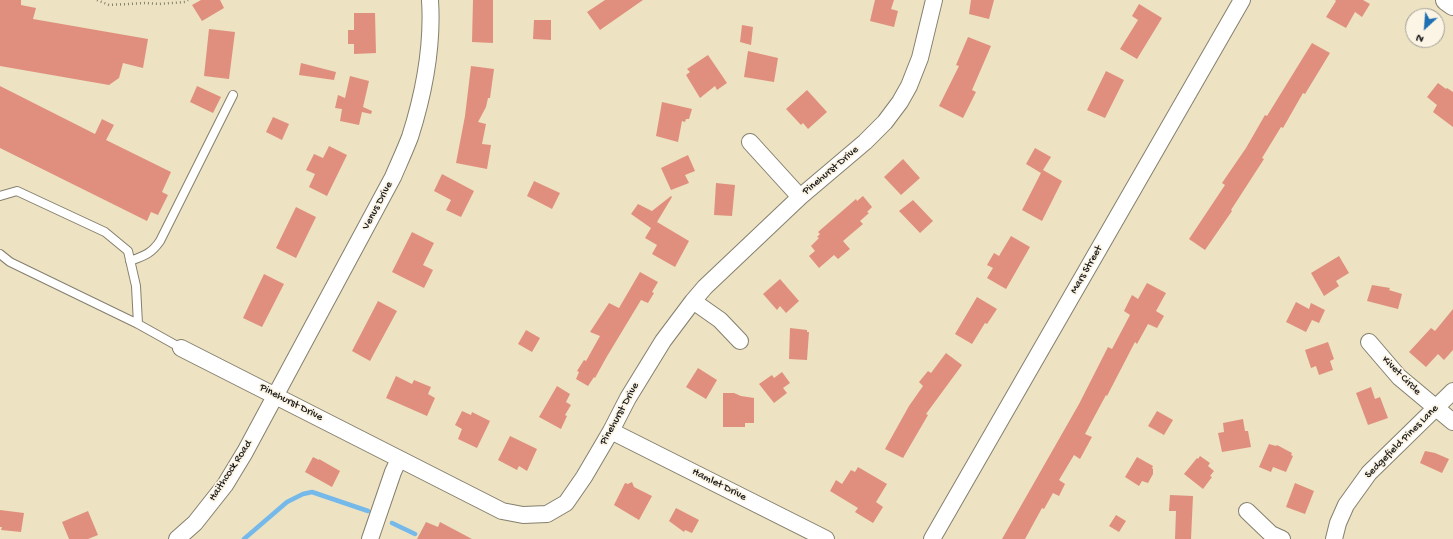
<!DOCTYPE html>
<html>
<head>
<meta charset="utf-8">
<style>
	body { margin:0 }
	#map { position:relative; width:1453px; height:539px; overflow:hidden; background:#ede2c1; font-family:"Gochi Hand",sans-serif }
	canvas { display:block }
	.north { position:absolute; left:1405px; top:8px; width:40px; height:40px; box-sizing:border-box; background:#fcf5e5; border:1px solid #a29e95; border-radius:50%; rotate:206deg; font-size:11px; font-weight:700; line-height:16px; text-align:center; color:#1c1c1c }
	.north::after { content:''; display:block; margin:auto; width:14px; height:18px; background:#1f6fb2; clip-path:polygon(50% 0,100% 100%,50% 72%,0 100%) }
</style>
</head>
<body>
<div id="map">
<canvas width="1453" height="539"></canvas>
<div class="north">N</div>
</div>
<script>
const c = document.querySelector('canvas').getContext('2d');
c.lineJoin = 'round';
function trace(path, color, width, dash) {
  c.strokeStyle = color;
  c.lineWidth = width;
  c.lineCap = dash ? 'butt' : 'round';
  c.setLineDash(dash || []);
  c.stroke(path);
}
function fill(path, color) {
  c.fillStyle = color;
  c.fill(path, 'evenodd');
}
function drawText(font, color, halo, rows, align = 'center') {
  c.font = font + ' "Gochi Hand",sans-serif';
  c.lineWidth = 3.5;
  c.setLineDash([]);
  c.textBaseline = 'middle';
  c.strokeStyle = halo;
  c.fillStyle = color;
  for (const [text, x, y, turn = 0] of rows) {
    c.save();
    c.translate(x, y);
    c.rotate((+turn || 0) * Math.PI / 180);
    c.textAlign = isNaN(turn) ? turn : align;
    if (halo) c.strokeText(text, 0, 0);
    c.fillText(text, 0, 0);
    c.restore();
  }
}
const stream = new Path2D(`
	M392 523 415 534
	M244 539 287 502 303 494 312 492 368 511`);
const building = new Path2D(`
	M0 0H21V5L36 8 33 19 148 39 143 68 123 63 119 78 109 85 0 66Z
	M201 0H220L224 8 202 21 192 5Z
	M473 0H493V43L472 42Z
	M605 0H643L600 30 587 12Z
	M875 0H894L891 9 898 11 894 27 870 21Z
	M971 0H994L989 19 969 14Z
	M1335 0H1363L1370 4 1362 17 1355 12 1346 28 1326 17 1336 1Z
	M1139 4 1162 18 1137 59 1120 49 1138 20 1132 16Z
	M354 13H375L376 53 354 54V44H348V30H354Z
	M534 20H551V40L533 39Z
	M742 25 753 27 751 45 740 42Z
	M209 29 235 32 229 79 204 76Z
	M968 37 991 46 972 90 976 92 963 118 939 106 959 66 956 65Z
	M1312 43 1330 53 1305 94 1303 93 1283 128 1281 127 1262 158 1264 159 1231 210 1232 211 1205 250 1189 239 1225 185 1222 183 1246 148 1265 115 1267 116Z
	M748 51 778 58 774 82 744 77Z
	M708 55 727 83 717 90 715 86 700 98 686 75 690 72 687 69Z
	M301 63 336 72 334 80 299 75Z
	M471 66 494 69 490 98H488L486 107 478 122 486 124 482 144 491 145 487 169 456 163 465 116Z
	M1106 71 1124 80 1105 118 1087 110Z
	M350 76 369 81 363 107 372 111 371 114 362 112 359 125 340 121 342 109 335 108 338 95 345 98Z
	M1438 83 1446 89 1447 88 1453 92V127L1433 112 1437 105 1427 97Z
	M0 86 95 134 102 119 114 125 106 140 171 172 162 192 168 195 158 215 151 212 147 221 0 148Z
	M197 86 221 97 213 113 190 102Z
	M807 90 827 112 808 129 803 123 801 125 786 109Z
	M662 102 692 109 689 119H686L685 122 682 121 678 142 656 136Z
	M273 117 289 124 282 140 266 132Z
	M329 146 347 155 327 196 309 187 315 174 306 170 314 154 323 158Z
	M1035 148 1051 157 1043 170 1062 181 1042 221 1022 210 1041 173 1026 164Z
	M688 155 695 171 685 175 689 183 671 190 661 168Z
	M903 159 920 178 901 195 884 177Z
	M442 174 474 191 461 217 446 210 451 200 434 191Z
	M534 181 560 193 552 209 527 196Z
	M716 183 735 185 732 216 714 215Z
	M671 196 672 197 657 222 689 241 675 267 652 254 657 245 645 238 651 228 631 214 638 204 652 211Z
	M863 196 872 207 867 212 869 213 860 221 863 224 843 241 850 249 838 259 834 255 819 268 809 256 815 251 811 246 819 238 817 237 820 234 818 232 856 199 857 201Z
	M913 200 933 221 920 233 899 211Z
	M296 207 316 217 296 258 276 248Z
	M412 232 434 243 423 265 433 270 424 288 392 272Z
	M1011 236 1030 247 1006 289 987 278 993 268 987 265 994 253 999 256Z
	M1339 256 1349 273 1336 281 1339 286 1324 296 1311 273Z
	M640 272 658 282 652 292 654 293 648 303 641 300 606 358 595 378 594 377 588 386 576 379 579 372 577 371 584 360 586 361 600 336 590 332 609 303 619 308Z
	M264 274 284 284 262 327 243 318Z
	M780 279 799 301 786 313 780 306 777 310 763 294Z
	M1147 283 1166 293 1156 311 1164 316 1157 328 1148 324 1137 344 1135 342 1107 396 1106 395 1085 434 1092 437 1080 459 1074 455 1059 480 1065 484 1059 496 1053 493 1044 509 1042 508 1025 539H1002L1079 404 1108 347 1112 349 1130 315 1124 311 1132 295 1138 299Z
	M1372 285 1390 288 1389 290 1402 294 1398 309 1367 301Z
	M977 297 997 309 987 324 985 323 972 344 955 334Z
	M378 301 397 311 370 361 352 351Z
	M1296 302 1309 309 1311 303 1325 310 1319 323 1312 320 1306 332 1286 322Z
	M1453 309V350L1444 360 1438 354 1426 367 1409 352 1431 328 1435 331Z
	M790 328 807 330V332H809L807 360 789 359Z
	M526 330 540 338 532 352 518 344Z
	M1328 342 1334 359 1330 361 1333 370 1319 375 1316 366 1311 368 1305 350Z
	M946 353 962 365 926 414 928 415 903 458 885 449 909 406 923 386 919 382 928 371 931 373Z
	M698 368 717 380 706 399 686 387Z
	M782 372 790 383 783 388 787 393 774 403 759 384 772 375 774 378Z
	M396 376 412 384 414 380 431 387 428 394 435 398 427 416 386 398Z
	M557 386 570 394 566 402 571 405 565 415 567 416 561 429 539 417Z
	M1371 387 1375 399 1380 397 1388 418 1368 425 1356 393Z
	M723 393H734L741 396 754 398V423H745V427H723Z
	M462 411 471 415 472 412 490 421 477 448 458 439 462 429 455 425Z
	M1157 411 1173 420 1164 435 1148 426Z
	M1243 419 1245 431H1248L1251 447 1222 452 1218 433 1224 432 1223 423Z
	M510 436 537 449 527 471 519 466 517 470 498 460Z
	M1269 444 1276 446 1277 445 1292 453 1291 455 1293 456 1286 472 1273 467 1271 472 1259 467Z
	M1425 451 1435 453 1449 459 1442 473 1420 463Z
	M1200 456 1210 463 1208 466 1214 471 1210 476 1212 477 1203 489 1184 474 1197 458 1198 459Z
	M313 457 319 460V459L340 471 332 487 305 472Z
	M1137 457 1153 466 1152 468 1153 469V474L1148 483 1142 481 1139 486 1125 477Z
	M858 467 887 484 876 502 883 507 873 523 855 512 858 508 830 491 836 480 842 484 851 470 855 472Z
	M632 482 634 487 652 496 639 520 614 505 625 483 628 484Z
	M1295 483 1314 491 1305 514 1286 507Z
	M1170 495 1193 496 1191 539H1175L1176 511H1169Z
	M676 508 699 520 692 533 685 530 684 532 669 521Z
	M0 510 24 513 21 532 1 530 2 527H0Z
	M88 511 98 535 88 539H69L62 522Z
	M1116 515 1126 521 1119 532 1109 526Z
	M426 522 438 527 440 522 472 539H417Z`);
const path = new Path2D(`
	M97 0 109 5 146 3 159 4 185 2 188 0`);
const service = new Path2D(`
	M0 196 17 191 105 232 128 251 136 286 138 324
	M0 254 10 262 138 324 181 348
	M130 261C144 256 151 254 160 241L233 95`);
const minor = new Path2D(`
	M750 142 800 197
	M693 301 720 320 740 341
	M1369 342 1399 377 1453 422
	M181 348 502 511 523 515 547 514 566 503 584 477 611 431 628 398 663 341 693 301 705 287 800 197 865 142 885 122 900 102 909 86 920 58 934 0
	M611 431 826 539
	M1247 511 1271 534 1282 539
	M177 539 195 523 225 485 245 452 393 177C399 163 405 150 410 137 424 93 433 46 430 0
	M370 539 393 472 399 459
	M932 539 1242 0
	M1334 539 1338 523 1346 505 1369 473 1453 391`);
const tertiary = new Path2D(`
	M1446 0 1453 5`);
const streetNames = [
	["Pinehurst Drive",831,171,-40],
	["Venus Drive",378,206,-62],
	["Mars Street",1087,270,-60],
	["Kivet Circle",1401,376,45],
	["Pinehurst Drive",291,403,27],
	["Pinehurst Drive",620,414,-61],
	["Sedgefield Pines Lane",1402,442,-45],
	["Haithcock Road",231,471,-57],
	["Hamlet Drive",719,485,27]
];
trace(stream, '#74b9ea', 4.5);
fill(building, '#e08f7e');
trace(service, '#847f6e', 10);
trace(minor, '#847f6e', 18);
trace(tertiary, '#847f6e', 22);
trace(path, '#847f6e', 2.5, [1, 3]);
trace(service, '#fff', 8);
trace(minor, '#fff', 16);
trace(tertiary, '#fff', 20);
drawText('11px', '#1c1c1c', '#fcf5e5', streetNames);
</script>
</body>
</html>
